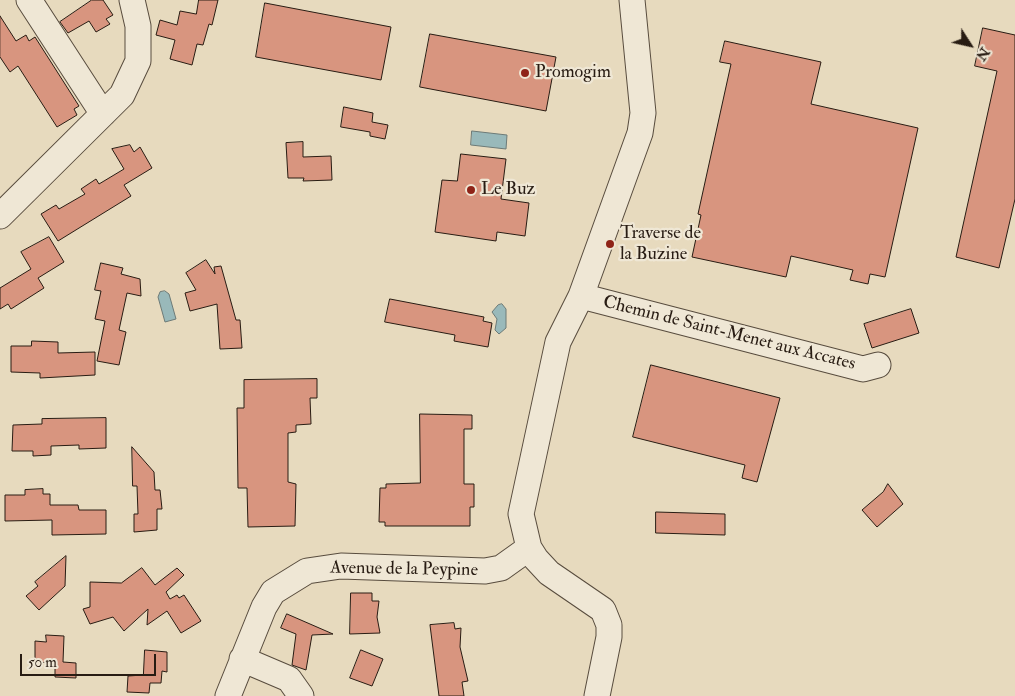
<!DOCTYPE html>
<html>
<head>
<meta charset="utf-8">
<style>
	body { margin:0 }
	#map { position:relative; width:1015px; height:696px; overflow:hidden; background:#e7dabe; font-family:"IM FELL Double Pica",serif }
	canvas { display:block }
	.north { position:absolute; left:945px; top:20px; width:50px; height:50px; -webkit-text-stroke:4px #efe7d5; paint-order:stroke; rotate:125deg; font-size:14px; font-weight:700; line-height:20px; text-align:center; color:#281c13 }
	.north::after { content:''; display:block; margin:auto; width:18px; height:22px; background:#281c13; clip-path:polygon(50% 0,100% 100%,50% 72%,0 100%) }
	.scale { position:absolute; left:20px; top:654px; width:136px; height:22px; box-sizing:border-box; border:2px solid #281c13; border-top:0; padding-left:6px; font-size:15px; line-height:18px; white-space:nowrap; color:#281c13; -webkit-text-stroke:4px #efe7d5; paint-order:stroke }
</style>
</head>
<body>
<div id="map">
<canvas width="1015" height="696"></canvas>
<div class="north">N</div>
<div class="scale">50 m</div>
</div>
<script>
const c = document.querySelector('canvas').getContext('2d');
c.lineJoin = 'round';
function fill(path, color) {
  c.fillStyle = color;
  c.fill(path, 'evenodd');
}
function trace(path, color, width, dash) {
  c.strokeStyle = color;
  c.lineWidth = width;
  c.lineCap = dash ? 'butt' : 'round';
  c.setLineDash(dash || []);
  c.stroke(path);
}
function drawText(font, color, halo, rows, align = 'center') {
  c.font = font + ' "IM FELL Double Pica",serif';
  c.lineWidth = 4.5;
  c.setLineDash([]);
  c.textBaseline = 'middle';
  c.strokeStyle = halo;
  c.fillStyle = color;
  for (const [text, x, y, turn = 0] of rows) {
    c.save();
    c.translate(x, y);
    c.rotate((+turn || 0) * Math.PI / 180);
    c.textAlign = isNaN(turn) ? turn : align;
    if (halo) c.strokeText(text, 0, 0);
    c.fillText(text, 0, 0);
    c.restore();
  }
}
const water = new Path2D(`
	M472 131 507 135 506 149 471 145Z
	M165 291 169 294 176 319 165 322 158 297 160 292Z
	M502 304 506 309V328L499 334 495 330 497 319 492 312 498 305Z`);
const building = new Path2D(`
	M92 0H103L113 15 106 19 110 24 96 32 89 21 68 33 60 22Z
	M199 0H218L212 25 209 24 203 45 197 44 192 65 170 59 175 40 156 35 160 20 177 25 180 11 196 14Z
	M265 3 391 27 381 80 256 57Z
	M0 16 16 41 26 35 29 41 35 37 79 106 74 109 77 115 57 127 18 66 10 72 0 57Z
	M983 28 1015 35V199L999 268 956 257 997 71 975 66Z
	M430 34 556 57 546 111 420 87Z
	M725 41 821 62 811 104 918 128 885 277 870 274 868 284 850 280 853 270 791 256 786 277 692 257 701 215 698 214 731 64 720 62Z
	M344 107 373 113 372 122 388 125 385 139 370 136V132L341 127Z
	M303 142V157L331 156 332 180 303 181 304 178H288L286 143Z
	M130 145 134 152 140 147 152 168 124 185 131 196 58 241 41 214 56 205 59 209 85 194 81 189 96 179 99 184 124 169 112 149Z
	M461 154 506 159 501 199 529 203 525 236 497 232 496 241 435 232 442 180 457 181Z
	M49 237 64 262 38 278 44 288 11 309 8 304 0 309V288L31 269 21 252Z
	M206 260 215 274 214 267 221 266 236 320H240L242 348 220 349 217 304 190 311 185 293 196 290 186 273Z
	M101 263 123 268 121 274 140 279 141 296 127 293 119 330 126 332 119 365 97 361 105 321 95 319 101 291 95 290Z
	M390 299 484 317 483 321 492 323 488 347 454 341 455 335 385 322Z
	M911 309 919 333 872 348 864 324Z
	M32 341 58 342V353L95 352V375L40 378V373L11 372V346H31Z
	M651 365 780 398 757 482 742 478 745 465 633 437Z
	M317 379V398H310L311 424 296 425V432L288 433V482L296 484 295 526 248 527 247 488H238L237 408H244V380Z
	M420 414 472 415V429H464V484H474V507H470V526H385V522H379L380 488H386V484L420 483Z
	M106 418V448L79 449V445L51 446V455L33 456V451H12L13 425 42 424V419Z
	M132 447 154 472 155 490H160L162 509H157V530L134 532V514H138L137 486H133Z
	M888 484 903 504 877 527 862 510 883 492Z
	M43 489V494H50V505H78L79 510H106V534L52 535V520L5 521V495H25V490Z
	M656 512 725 514V535L656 533Z
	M66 556 65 586 39 610 26 596 38 586 35 582Z
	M142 568 155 585 177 568 184 575 166 592 170 599 177 595 179 598 184 595 201 621 181 633 167 611 147 625 148 609 124 631 113 617 90 624 83 609 90 607V582L121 583Z
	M351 593H372V601H379L377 617 380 633 350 634Z
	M287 614 333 634 312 635 306 670 292 665 296 634 281 628Z
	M454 623 455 629 461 628 460 647 468 681 462 682 464 696H439L430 625Z
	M46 635 64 636 63 662 76 663V678L55 677V663L35 662V641L46 642Z
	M145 650 167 652V672L162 671 161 683H150L149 693 127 692 128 676 143 675Z
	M361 650 383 659 372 686 350 678Z`);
const minor = new Path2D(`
	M29 0 103 114
	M0 216 122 95 138 61V26L132 0
	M581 296 863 369 878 365
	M242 659 289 679 301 696
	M228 696 264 607 273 592 307 571 341 566 485 571 501 568 529 548
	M597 696 609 637V625L603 610 549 573 536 559 529 548 521 514 558 342 581 296 640 133 643 113 632 0`);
const markers = [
	[525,73,5,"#8f2418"],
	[471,190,5,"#8f2418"],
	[610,244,5,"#8f2418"]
];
const poiNames = [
	["Promogim",535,73],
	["Le Buz",481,190],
	["Traverse de",620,234],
	["la Buzine",620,255]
];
const streetNames = [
	["Chemin de Saint-Menet aux Accates",729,334,14],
	["Avenue de la Peypine",404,570,1]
];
fill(water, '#99b9ba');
trace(water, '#6c7a77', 1);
fill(building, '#d8957f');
trace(building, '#281c13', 1);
trace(minor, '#584c3e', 27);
trace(minor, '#efe7d5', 25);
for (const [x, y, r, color] of markers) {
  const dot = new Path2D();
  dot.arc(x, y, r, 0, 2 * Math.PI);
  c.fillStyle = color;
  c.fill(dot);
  trace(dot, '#efe7d5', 2);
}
drawText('18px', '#281c13', '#efe7d5', poiNames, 'left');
drawText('18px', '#281c13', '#efe7d5', streetNames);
</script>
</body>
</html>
